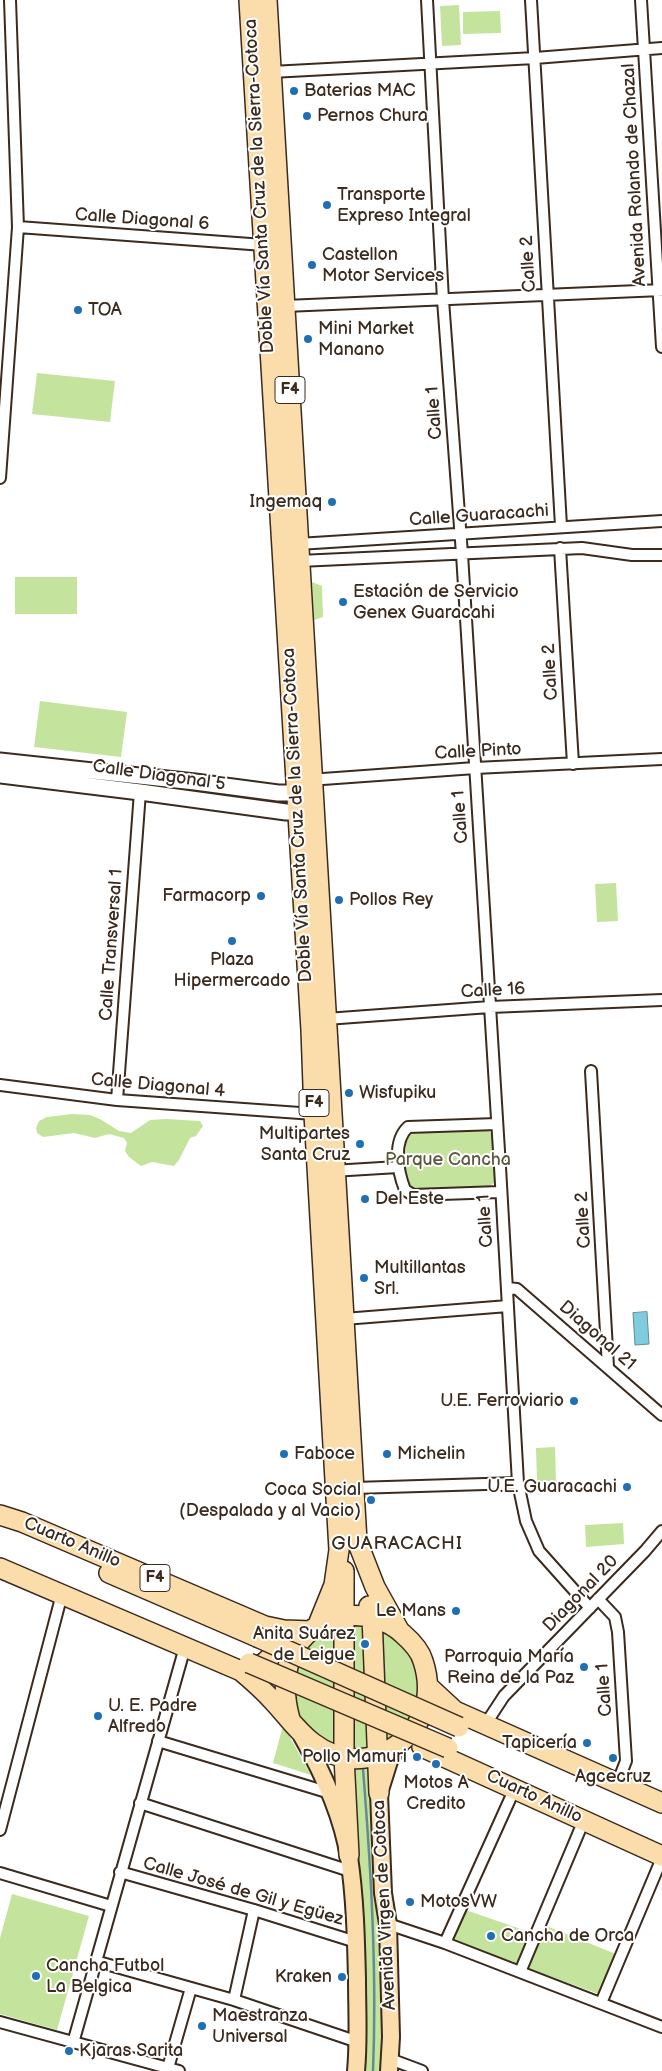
<!DOCTYPE html>
<html>
<head>
<meta charset="utf-8">
<style>
	body { margin:0 }
	canvas { display:block; background:#fff }
</style>
</head>
<body>
<canvas width="662" height="2071"></canvas>
<script>
const c = document.querySelector('canvas').getContext('2d');
c.lineJoin = 'round';
function fill(path, color) {
  c.fillStyle = color;
  c.fill(path, 'evenodd');
}
function trace(path, color, width, dash) {
  c.strokeStyle = color;
  c.lineWidth = width;
  c.lineCap = dash ? 'butt' : 'round';
  c.setLineDash(dash || []);
  c.stroke(path);
}
function drawText(font, color, halo, rows, align = 'center') {
  c.font = font + ' "Balsamiq Sans",sans-serif';
  c.lineWidth = 4;
  c.setLineDash([]);
  c.textBaseline = 'middle';
  c.strokeStyle = halo;
  c.fillStyle = color;
  for (const [text, x, y, turn = 0] of rows) {
    c.save();
    c.translate(x, y);
    c.rotate((+turn || 0) * Math.PI / 180);
    c.textAlign = isNaN(turn) ? turn : align;
    if (halo) c.strokeText(text, 0, 0);
    c.fillText(text, 0, 0);
    c.restore();
  }
}
const green = new Path2D(`
	M459 5 461 45 442 46 440 6Z
	M500 11 501 33 463 34V12Z
	M37 373 115 381 110 422 32 414Z
	M15 577H77V614H15Z
	M312 582 322 586 323 617 314 620Z
	M40 701 127 712 121 757 34 747Z
	M616 883 618 921 597 922 595 884Z
	M72 1114 90 1115 100 1119 119 1131 131 1133 150 1120 166 1119 200 1121 203 1126 196 1136 190 1138 179 1160 174 1166 152 1162 141 1166 129 1157 125 1151 127 1143 124 1138 109 1134 95 1138 74 1133 43 1137 37 1133 36 1128 39 1121 47 1117Z
	M482 1128 487 1129 493 1135 495 1182 489 1187 413 1191 406 1183 405 1140 409 1134Z
	M555 1447 556 1481H537L536 1448Z
	M623 1523 624 1544 586 1547 585 1525Z
	M352 1623 367 1624 369 1751H349Z
	M341 1625 338 1748 319 1738 304 1725 295 1708 293 1669 302 1649 325 1630Z
	M378 1627C387 1630 412 1651 415 1659 421 1675 422 1705 412 1719 404 1732 393 1738 381 1746Z
	M284 1728 286 1730 311 1775 273 1763 282 1729Z
	M349 1765H370L384 1941 382 2071H363Z
	M12 1894 89 1916 57 2030 0 2014V1938Z
	M463 1909 532 1933 520 1961 514 1964 455 1942 453 1936Z
	M544 1925 616 1954 600 1993H596L530 1969 528 1967Z`);
const water = new Path2D(`
	M647 1312 649 1344 635 1345 633 1313Z`);
const stream = new Path2D(`
	M363 1769C371 1869 377 1971 373 2071`);
const street = new Path2D(`
	M427 0 443 300 462 554 500 1167 518 1483 526 1521 539 1551 590 1608
	M531 0 561 526
	M641 0 662 347
	M271 72 535 58 662 48
	M18 227 264 245
	M285 306 662 290
	M0 478 18 227 10 0
	M298 544 662 521
	M560 548 573 764
	M299 561 582 548 632 555H662
	M309 780 475 768 662 759
	M326 1019 490 1007 662 1000
	M591 1071 608 1367
	M0 1085 117 1100 314 1114
	M117 1100 140 792
	M497 1124 408 1127C392 1142 398 1172 405 1190L413 1195 500 1192
	M332 1171 398 1167
	M508 1288 517 1289 662 1415
	M344 1319 508 1306
	M354 1488 518 1483
	M598 1599 615 1617 618 1632 626 1761 617 1784
	M485 1725 504 1696 645 1551 662 1531
	M158 1741 330 1793
	M140 1803 350 1871
	M0 1830 62 1594
	M120 1872 254 1910 356 1942
	M0 1873 111 1906
	M388 1924 445 1943 662 2027
	M445 1943 515 1788
	M95 1961 234 2000 358 2042
	M520 1972 584 1820
	M234 2000 254 1910
	M601 2003 662 1858
	M0 2022 179 2071
	M73 2043 185 1647
	M390 2059 422 2071
	M168 2068 191 1988`);
const secondary = new Path2D(`
	M0 761 195 782 278 793H306
	M0 775 140 792 286 812H309`);
const primary = new Path2D(`
	M302 1736C323 1773 342 1815 349 1857 355 1897 356 1938 357 1979 357 2010 359 2040 356 2071
	M389 2071 391 2037 388 1924 383 1893 379 1793 389 1761 399 1744`);
const highway = new Path2D(`
	M249 0 311 1030 314 1114 339 1550 334 1585 317 1627
	M267 0 357 1541 375 1587 399 1630
	M0 1515 22 1522 265 1626 284 1630 312 1631
	M0 1568 241 1671C253 1681 264 1691 274 1702 287 1716 298 1732 313 1743 346 1768 385 1762 411 1732 429 1712 431 1685 423 1661 420 1650 411 1641 403 1634 373 1606 320 1610 297 1646 283 1668 283 1694 290 1719
	M344 1571V1757L349 1855
	M109 1573 257 1637
	M369 1606 372 1616 379 1793
	M245 1670C266 1666 282 1654 269 1631
	M428 1686 455 1711 662 1803
	M422 1747 662 1856`);
const highwayBridge = new Path2D(`
	M257 1637 459 1727
	M249 1663 448 1748`);
const markers = [
	[294,91,5,"#1f6fb2"],
	[307,116,5,"#1f6fb2"],
	[327,205,5,"#1f6fb2"],
	[312,265,5,"#1f6fb2"],
	[78,310,5,"#1f6fb2"],
	[308,339,5,"#1f6fb2"],
	[332,502,5,"#1f6fb2"],
	[343,602,5,"#1f6fb2"],
	[261,896,5,"#1f6fb2"],
	[339,900,5,"#1f6fb2"],
	[232,941,5,"#1f6fb2"],
	[349,1093,5,"#1f6fb2"],
	[360,1144,5,"#1f6fb2"],
	[365,1199,5,"#1f6fb2"],
	[364,1278,5,"#1f6fb2"],
	[574,1401,5,"#1f6fb2"],
	[284,1454,5,"#1f6fb2"],
	[387,1454,5,"#1f6fb2"],
	[627,1487,5,"#1f6fb2"],
	[371,1500,5,"#1f6fb2"],
	[456,1611,5,"#1f6fb2"],
	[365,1644,5,"#1f6fb2"],
	[584,1667,5,"#1f6fb2"],
	[98,1716,5,"#1f6fb2"],
	[587,1743,5,"#1f6fb2"],
	[417,1757,5,"#1f6fb2"],
	[613,1758,5,"#1f6fb2"],
	[436,1764,5,"#1f6fb2"],
	[410,1902,5,"#1f6fb2"],
	[491,1936,5,"#1f6fb2"],
	[36,1976,5,"#1f6fb2"],
	[342,1977,5,"#1f6fb2"],
	[202,2026,5,"#1f6fb2"],
	[69,2051,5,"#1f6fb2"]
];
const shields = [
	[290,390,30],
	[314,1103,30],
	[155,1578,30]
];
const shieldNames = [
	["F4",290,390],
	["F4",314,1103],
	["F4",155,1578]
];
const poiNames = [
	["Baterias MAC",304,91],
	["Pernos Chura",317,116],
	["Transporte",337,195],
	["Expreso Integral",337,216],
	["Castellon",322,255],
	["Motor Services",322,276],
	["TOA",88,310],
	["Mini Market",318,329],
	["Manano",318,350],
	["Ingemaq",322,502,"right"],
	["Estación de Servicio",353,592],
	["Genex Guaracahi",353,613],
	["Farmacorp",251,896,"right"],
	["Pollos Rey",349,900],
	["Plaza",232,960,"center"],
	["Hipermercado",232,981,"center"],
	["Wisfupiku",359,1093],
	["Multipartes",350,1134,"right"],
	["Santa Cruz",350,1155,"right"],
	["Del Este",375,1199],
	["Multillantas",374,1268],
	["Srl.",374,1289],
	["U.E. Ferroviario",564,1401,"right"],
	["Faboce",294,1454],
	["Michelin",397,1454],
	["U.E. Guaracachi",617,1487,"right"],
	["Coca Social",361,1490,"right"],
	["(Despalada y al Vacio)",361,1511,"right"],
	["Le Mans",446,1611,"right"],
	["Anita Suárez",355,1634,"right"],
	["de Leigue",355,1655,"right"],
	["Parroquia María",574,1657,"right"],
	["Reina de la Paz",574,1678,"right"],
	["U. E. Padre",108,1706],
	["Alfredo",108,1727],
	["Tapicería",577,1743,"right"],
	["Pollo Mamuri",407,1757,"right"],
	["Agcecruz",613,1777,"center"],
	["Motos A",436,1783,"center"],
	["Credito",436,1804,"center"],
	["MotosVW",420,1902],
	["Cancha de Orca",501,1936],
	["Cancha Futbol",46,1966],
	["La Belgica",46,1987],
	["Kraken",332,1977,"right"],
	["Maestranza",212,2016],
	["Universal",212,2037],
	["Kjaras Sarita",79,2051]
];
const streetNames = [
	["Avenida Rolando de Chazal",635,175,-93],
	["Doble Vía Santa Cruz de la Sierra-Cotoca",260,186,-93],
	["Calle Diagonal 6",142,220,4],
	["Calle 2",529,264,-93],
	["Calle 1",435,413,-94],
	["Calle Guaracachi",479,516,-4],
	["Calle 2",551,672,-93],
	["Calle Pinto",478,752,-3],
	["Calle Diagonal 5",159,776,8],
	["Doble Vía Santa Cruz de la Sierra-Cotoca",298,815,-93],
	["Calle 1",461,817,-94],
	["Calle Transversal 1",112,945,-86],
	["Calle 16",493,991,-3],
	["Calle Diagonal 4",158,1086,5],
	["Calle 2",584,1220,-93],
	["Calle 1",486,1221,-94],
	["Diagonal 21",597,1336,41],
	["Cuarto Anillo",72,1543,23],
	["Diagonal 20",581,1594,-46],
	["Calle 1",605,1690,-94],
	["Cuarto Anillo",534,1797,25],
	["Calle José de Gil y Egüez",243,1892,16],
	["Avenida Virgen de Cotoca",385,1905,-93]
];
const parkNames = [
	["Parque Cancha",448,1160]
];
const neighbourhoodNames = [
	["GUARACACHI",397,1544]
];
fill(green, '#c4e49d');
fill(water, '#7fccde');
trace(water, '#648b91', 1);
trace(stream, '#648b91', 2.5);
trace(street, '#3b2a1e', 14);
trace(secondary, '#3b2a1e', 19);
trace(primary, '#3b2a1e', 20);
trace(highway, '#3b2a1e', 22);
trace(street, '#fff', 10);
trace(secondary, '#fff', 15);
trace(primary, '#fbddab', 16);
trace(highway, '#fbddab', 19);
trace(highwayBridge, '#3b2a1e', 22, []);
trace(highwayBridge, '#fbddab', 19);
for (const [x, y, r, color] of markers) {
  const dot = new Path2D();
  dot.arc(x, y, r, 0, 2 * Math.PI);
  c.fillStyle = color;
  c.fill(dot);
  trace(dot, '#fff', 2);
}
for (const [x, y, w] of shields) {
  const box = new Path2D();
  box.roundRect(x - w / 2, y - 13.5, w, 27, 4);
  c.fillStyle = '#fff';
  c.fill(box);
  trace(box, '#3b2a1e', 1);
}
drawText('bold 16px', '#3b2a1e', null, shieldNames);
drawText('18px', '#3b2a1e', '#fff', poiNames, 'left');
drawText('18px', '#3b2a1e', '#fff', streetNames);
drawText('18px', '#5d583e', '#fff', parkNames);
c.letterSpacing = '1px';
drawText('19px', '#3b2a1e', '#fff', neighbourhoodNames);
c.letterSpacing = '0px';
</script>
</body>
</html>
